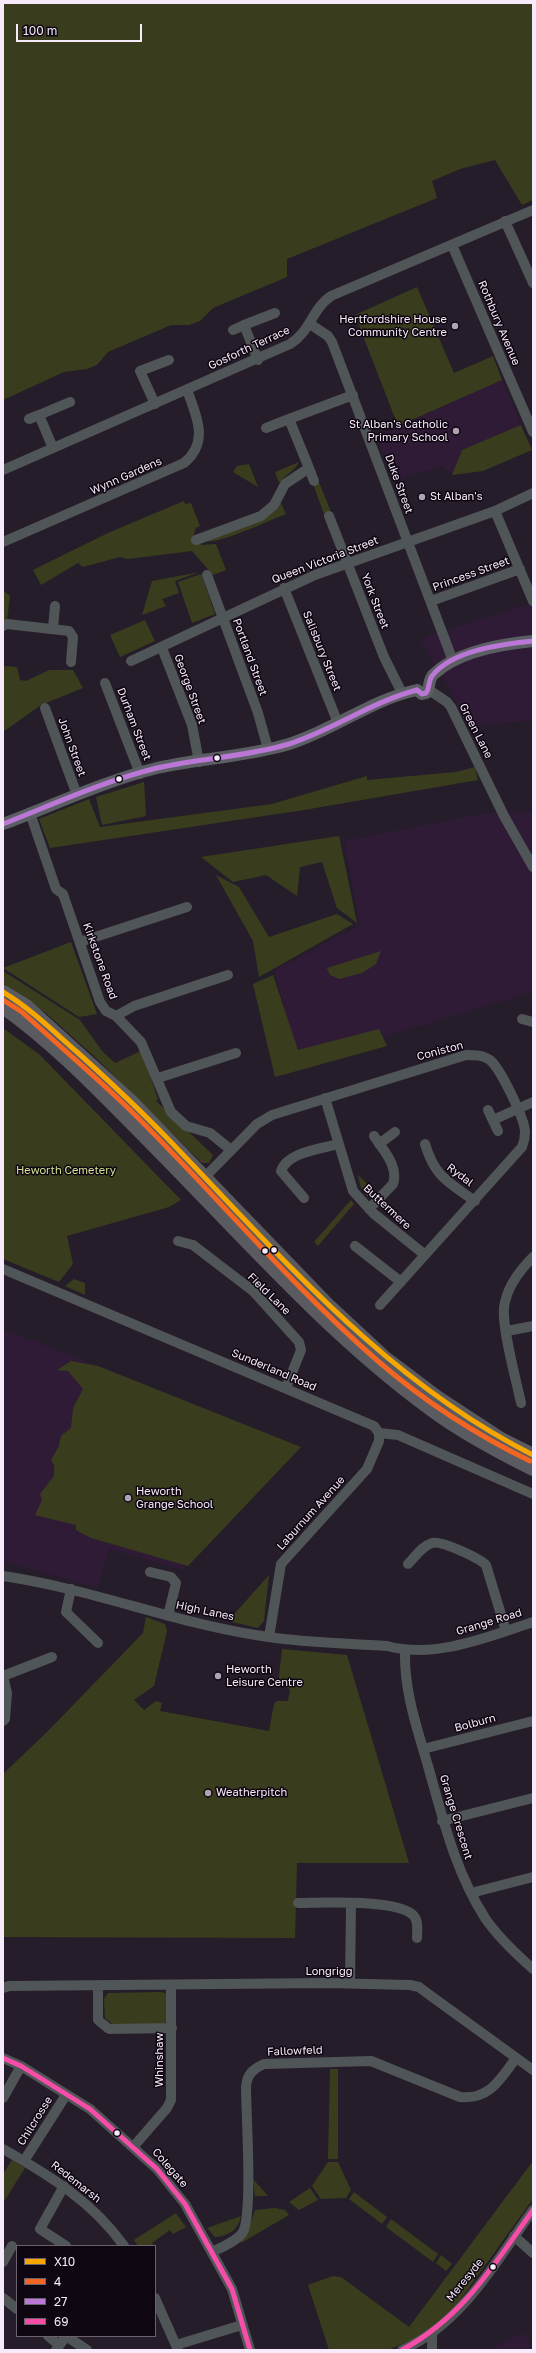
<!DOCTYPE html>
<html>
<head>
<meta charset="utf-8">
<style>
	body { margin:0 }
	#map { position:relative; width:536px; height:2353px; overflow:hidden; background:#261d2a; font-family:"Golos Text",sans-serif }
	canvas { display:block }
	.frame { position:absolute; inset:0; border:4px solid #f7ebfb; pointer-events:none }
	.legend { position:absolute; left:16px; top:2245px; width:140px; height:92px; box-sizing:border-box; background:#0e0610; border:1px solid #6b626e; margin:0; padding:5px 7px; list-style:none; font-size:12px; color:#f7ebfb }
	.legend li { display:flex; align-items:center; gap:8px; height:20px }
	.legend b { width:20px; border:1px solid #6b626e }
	.scale { position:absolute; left:16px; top:24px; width:126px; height:18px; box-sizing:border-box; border:2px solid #f7ebfb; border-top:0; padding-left:5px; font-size:12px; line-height:14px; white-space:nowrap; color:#f7ebfb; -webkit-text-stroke:3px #0e0610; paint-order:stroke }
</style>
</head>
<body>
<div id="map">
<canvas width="536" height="2353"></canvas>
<div class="frame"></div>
<ul class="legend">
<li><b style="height:5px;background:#f7a600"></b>X10</li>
<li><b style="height:5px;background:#f26522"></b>4</li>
<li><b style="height:5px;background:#ba77d6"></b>27</li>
<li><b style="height:5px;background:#f54da8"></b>69</li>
</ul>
<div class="scale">100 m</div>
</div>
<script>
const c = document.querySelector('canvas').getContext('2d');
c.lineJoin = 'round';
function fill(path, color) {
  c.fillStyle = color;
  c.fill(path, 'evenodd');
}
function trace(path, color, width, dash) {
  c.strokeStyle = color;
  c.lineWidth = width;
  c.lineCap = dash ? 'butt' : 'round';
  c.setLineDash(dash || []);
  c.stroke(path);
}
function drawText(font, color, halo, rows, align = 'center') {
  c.font = font + ' "Golos Text",sans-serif';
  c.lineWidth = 3;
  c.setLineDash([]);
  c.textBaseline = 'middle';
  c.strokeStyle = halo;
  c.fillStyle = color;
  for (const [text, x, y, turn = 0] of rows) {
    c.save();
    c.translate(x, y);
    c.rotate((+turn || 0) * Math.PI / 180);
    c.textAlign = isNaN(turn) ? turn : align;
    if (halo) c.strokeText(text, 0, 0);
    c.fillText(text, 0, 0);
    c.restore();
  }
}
const built = new Path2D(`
	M502 380 532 450 483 471 452 475 443 466 394 481 377 436Z
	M533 603V720L468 727 443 676 434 665 421 641 436 633Z
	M533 812V992L300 1062 274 971 360 925 344 841 486 813Z
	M3 1329 70 1355 301 1447 183 1570 109 1549 98 1588 3 1561Z
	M526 2333 532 2350H490L503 2341Z`);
const green = new Path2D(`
	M3 3H533V200L522 205 495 160 460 169 432 181 437 198 287 259V277L213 308 200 321 189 325H171L108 352 97 365 87 369 64 372 3 400Z
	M417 287 454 373 493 356 502 380 398 426 355 315Z
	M521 425 532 450 483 471 452 475 462 450Z
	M299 462C296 470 285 475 279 483L275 472Z
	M249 464 258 487 233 472 237 466Z
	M319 482 331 512 324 514 313 484Z
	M184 501 185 504 191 503 200 526 196 528 193 537 202 545 216 544 226 570 213 575 192 551 128 559 120 557 83 567 78 563 41 585 33 570 108 533Z
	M280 501 286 514C270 520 218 545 205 541Z
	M200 572 175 581 179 593 162 599 166 606 142 615 152 581Z
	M201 574 215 614 192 623 178 582Z
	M3 590 10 596 7 620 3 621Z
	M145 620 155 641 120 657 110 635Z
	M3 666 17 667 20 680 26 681 49 670H73L83 688 41 705 3 732Z
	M475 767 478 780 304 810 50 848 39 819 89 799 100 827 272 804 367 776V780L456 772Z
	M144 782 146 816 102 825 96 797Z
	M339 836 357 923 337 908 322 862 300 867 297 896 266 875 233 882 201 857Z
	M216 875 239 887 269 937 337 914 353 924 259 977 253 941Z
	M71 942 97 1014 79 1017 3 968Z
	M381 951 376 964 362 973 339 979 330 975 327 968Z
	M3 971 80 1020 102 1051 115 1063 141 1051 158 1099 156 1101 213 1155 209 1163H202L96 1058 47 1014 3 984Z
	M273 975 298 1050 379 1029 387 1046 275 1077 253 984Z
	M3 1028 40 1055 181 1200 169 1207 67 1236 73 1264 59 1282 3 1259Z
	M358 1175 377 1193 373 1197H368L361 1188Z
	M351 1200 354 1204 318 1246 314 1242Z
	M74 1279 85 1283V1295L65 1286Z
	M71 1361 98 1366 301 1447 188 1566 91 1538 76 1530V1525L35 1515 42 1500 40 1494 54 1476V1465L51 1460 59 1446 61 1436 71 1428 73 1408 83 1389 68 1371 57 1370Z
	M269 1575 264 1621 258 1628 228 1621Z
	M146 1617 165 1624 167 1631 154 1686 134 1700 144 1710 156 1701 162 1703 160 1711 269 1731 274 1704 277 1701H288L290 1689 278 1685 282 1649 347 1655 409 1863H297L295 1938 3 1937V1774L47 1732 143 1633Z
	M162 1992 169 1995 168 2018 164 2025 112 2024 105 2018 104 1999 108 1993Z
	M330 2069H338V2159H328Z
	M12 2160 25 2168 3 2203V2174Z
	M533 2161V2199L458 2303 437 2325 421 2336 388 2350H329L308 2285 333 2276 341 2277 409 2327Z
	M328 2162H338L351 2190 346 2198 321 2199 312 2186Z
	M253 2179 268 2196H255Z
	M310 2188 318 2200 299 2210 289 2202Z
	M354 2192 387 2217 382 2224 349 2199Z
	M275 2208 285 2210 289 2215 241 2243 240 2241 249 2228 255 2210Z
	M176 2213 186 2227 173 2234 170 2230 152 2243 154 2246H138L134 2240Z
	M241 2216C238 2230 229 2236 215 2237L207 2228Z
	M391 2219 438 2254 433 2262 386 2227Z
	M441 2255 452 2264 446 2271 436 2263Z`);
const minor = new Path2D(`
	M505 221 533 283
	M452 245 533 432
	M310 324 328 336 332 342 453 661
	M233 330 244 325
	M258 360 244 325 275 313
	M155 404 140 371 169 360
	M29 419 39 415
	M266 428 289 419
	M53 448 39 415 70 402
	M309 468 314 481
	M3 470 290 344C311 331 312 309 331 296L533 210
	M495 511 533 601
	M329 516 384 657 402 693
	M196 540 261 516 274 505 285 484 309 468 289 419 353 395
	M3 542 184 463C210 442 196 415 187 390
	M207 575 258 713 268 749
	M284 588 338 723
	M431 601 520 569
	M3 626 7 624 69 631 73 637 71 662
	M53 628 55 606
	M162 648 192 725 199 762
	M131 661 315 575 495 511 533 493
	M105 683 140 774
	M429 690 447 702 451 707 504 816 533 867
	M45 708 77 795
	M30 813 56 889 63 894 100 1002 106 1011 116 1016 141 1042 171 1112 186 1126 210 1133 231 1150
	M80 942 187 907
	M116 1016 134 1006 228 975
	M522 1019 533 1022
	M158 1078 236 1053
	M325 1098 353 1191 373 1213 425 1255
	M488 1110 498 1131
	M493 1120 533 1102
	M379 1144 395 1132
	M425 1144C435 1177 448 1182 475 1201
	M200 1182 257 1124 272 1115 466 1055C475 1055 483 1055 490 1060 500 1068 525 1119 525 1132 525 1137 524 1142 522 1147L380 1305
	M304 1198 281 1171C287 1152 321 1149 338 1144
	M369 1209 393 1184C399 1166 383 1150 374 1136
	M178 1241 193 1245 253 1291 299 1342 301 1350 286 1388
	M355 1246 401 1282
	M3 1269 374 1426 379 1433 398 1435 533 1494
	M507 1331 533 1326
	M521 1403C516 1379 502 1329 504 1308 506 1289 520 1270 533 1257
	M408 1564C415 1557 422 1546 432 1543 441 1540 479 1558 486 1565L506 1631
	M150 1572 171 1577 176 1583 168 1616
	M3 1576C93 1589 179 1625 269 1637 308 1643 348 1643 387 1646 435 1659 488 1637 533 1622
	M71 1589 66 1612 98 1643
	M269 1637 281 1564 367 1469 379 1441V1433
	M405 1651C404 1691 417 1728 428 1766 443 1819 455 1871 485 1918 498 1937 516 1954 533 1969
	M3 1676 52 1657
	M3 1676 7 1693 5 1719 3 1721
	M423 1749 533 1721
	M442 1821 533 1798
	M471 1893 533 1877
	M298 1903C323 1903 396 1899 413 1915 419 1920 417 1931 417 1938
	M350 1983 351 1904
	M98 1986V2020L109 2029 172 2028
	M3 1988 9 1986 327 1983 410 1985 419 1987 431 1996 533 2070
	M3 2058 21 2066 90 2109 157 2169 185 2204 232 2289 250 2350
	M3 2098 21 2066
	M134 2146 167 2108 171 2100V1985
	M3 2149C49 2175 93 2202 124 2246
	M24 2161 66 2095
	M64 2186 40 2229 66 2246
	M514 2236 533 2253
	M212 2252C222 2247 237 2241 243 2232 253 2212 246 2114 246 2087 247 2074 253 2069 264 2064L371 2061 460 2097C489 2100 500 2080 516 2058
	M3 2262 12 2246
	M3 2298 17 2309
	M155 2298 178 2350
	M48 2336 59 2345
	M66 2336 87 2350
	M176 2345 242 2325
	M56 2350 66 2336
	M402 2350C462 2324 496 2261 533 2210
	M432 2350V2334`);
const major = new Path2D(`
	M417 690 422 694 426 693C431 688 427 680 434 674 458 651 501 644 533 641
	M3 824C54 805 104 781 157 768 201 758 246 757 289 744 334 730 370 700 417 690`);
const highway = new Path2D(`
	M3 992 26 1006 133 1103 329 1306 384 1357 437 1397 501 1439 533 1455
	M3 1007C59 1047 106 1098 154 1146 244 1237 329 1335 432 1410 463 1433 499 1452 533 1469`);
const bus1 = new Path2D(`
	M3 992C31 1009 53 1031 77 1052 108 1080 138 1108 167 1138 280 1255 385 1381 533 1455`);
const bus2 = new Path2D(`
	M3 1000 22 1012C57 1044 94 1075 128 1108 213 1191 289 1284 379 1362 424 1401 477 1435 530 1461`);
const bus3 = new Path2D(`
	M417 690 422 694 426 693C430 688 428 681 432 676 452 650 503 644 533 641
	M3 824C54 804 104 781 157 768 200 758 246 757 289 744 333 730 371 702 417 690`);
const bus4 = new Path2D(`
	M3 2058 21 2066 90 2109 157 2169 185 2204 232 2289 250 2350
	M402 2350C463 2317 494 2265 533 2210`);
const markers = [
	[455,326,4,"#aea3b2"],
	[456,431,4,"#aea3b2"],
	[422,497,4,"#aea3b2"],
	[217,758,3.5,"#f7ebfb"],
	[119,779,3.5,"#f7ebfb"],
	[274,1250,3.5,"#f7ebfb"],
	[265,1251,3.5,"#f7ebfb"],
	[128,1498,4,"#aea3b2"],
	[218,1676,4,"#aea3b2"],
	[208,1793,4,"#aea3b2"],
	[117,2133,3.5,"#f7ebfb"],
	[493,2267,3.5,"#f7ebfb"]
];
const poiNames = [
	["Hertfordshire House",447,320,"right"],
	["Community Centre",447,333,"right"],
	["St Alban's Catholic",448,425,"right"],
	["Primary School",448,438,"right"],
	["St Alban's",430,497],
	["Heworth",136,1492],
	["Grange School",136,1505],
	["Heworth",226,1670],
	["Leisure Centre",226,1683],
	["Weatherpitch",216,1793]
];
const streetNames = [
	["Rothbury Avenue",499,323,67],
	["Gosforth Terrace",249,348,-25],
	["Wynn Gardens",126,476,-24],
	["Duke Street",399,484,70],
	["Queen Victoria Street",325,560,-21],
	["Princess Street",471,574,-20],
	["York Street",375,601,69],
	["Salisbury Street",322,651,68],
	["Portland Street",250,657,70],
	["George Street",190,689,70],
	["Durham Street",134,724,69],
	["Green Lane",476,731,63],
	["John Street",72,747,70],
	["Kirkstone Road",100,961,70],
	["Coniston",440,1051,-15],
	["Rydal",460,1175,37],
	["Buttermere",387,1207,43],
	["Field Lane",269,1294,44],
	["Sunderland Road",274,1370,23],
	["Laburnum Avenue",311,1513,-48],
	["High Lanes",205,1611,12],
	["Grange Road",489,1622,-17],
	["Bolburn",475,1723,-15],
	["Grange Crescent",456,1817,73],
	["Longrigg",329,1972],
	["Fallowfeld",295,2051,-2],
	["Whinshaw",160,2060,-90],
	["Chilcrosse",35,2121,-58],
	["Colegate",170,2168,49],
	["Redemarsh",76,2182,38],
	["Meresyde",465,2280,-51]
];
const parkNames = [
	["Heworth Cemetery",66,1171]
];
fill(built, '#2f1b36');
fill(green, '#3a3d1d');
trace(minor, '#505557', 10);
trace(major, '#5b5e62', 12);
trace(highway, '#595b60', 14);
trace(bus1, '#f7a600', 5);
trace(bus2, '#f26522', 5);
trace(bus3, '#ba77d6', 5);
trace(bus4, '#f54da8', 5);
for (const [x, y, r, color] of markers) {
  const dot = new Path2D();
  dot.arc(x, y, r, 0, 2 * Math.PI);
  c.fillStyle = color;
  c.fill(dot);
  trace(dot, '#0e0610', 1.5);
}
drawText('11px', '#f7ebfb', '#0e0610', poiNames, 'left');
drawText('11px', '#f7ebfb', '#0e0610', streetNames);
drawText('11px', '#d4e192', '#0e0610', parkNames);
</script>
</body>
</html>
